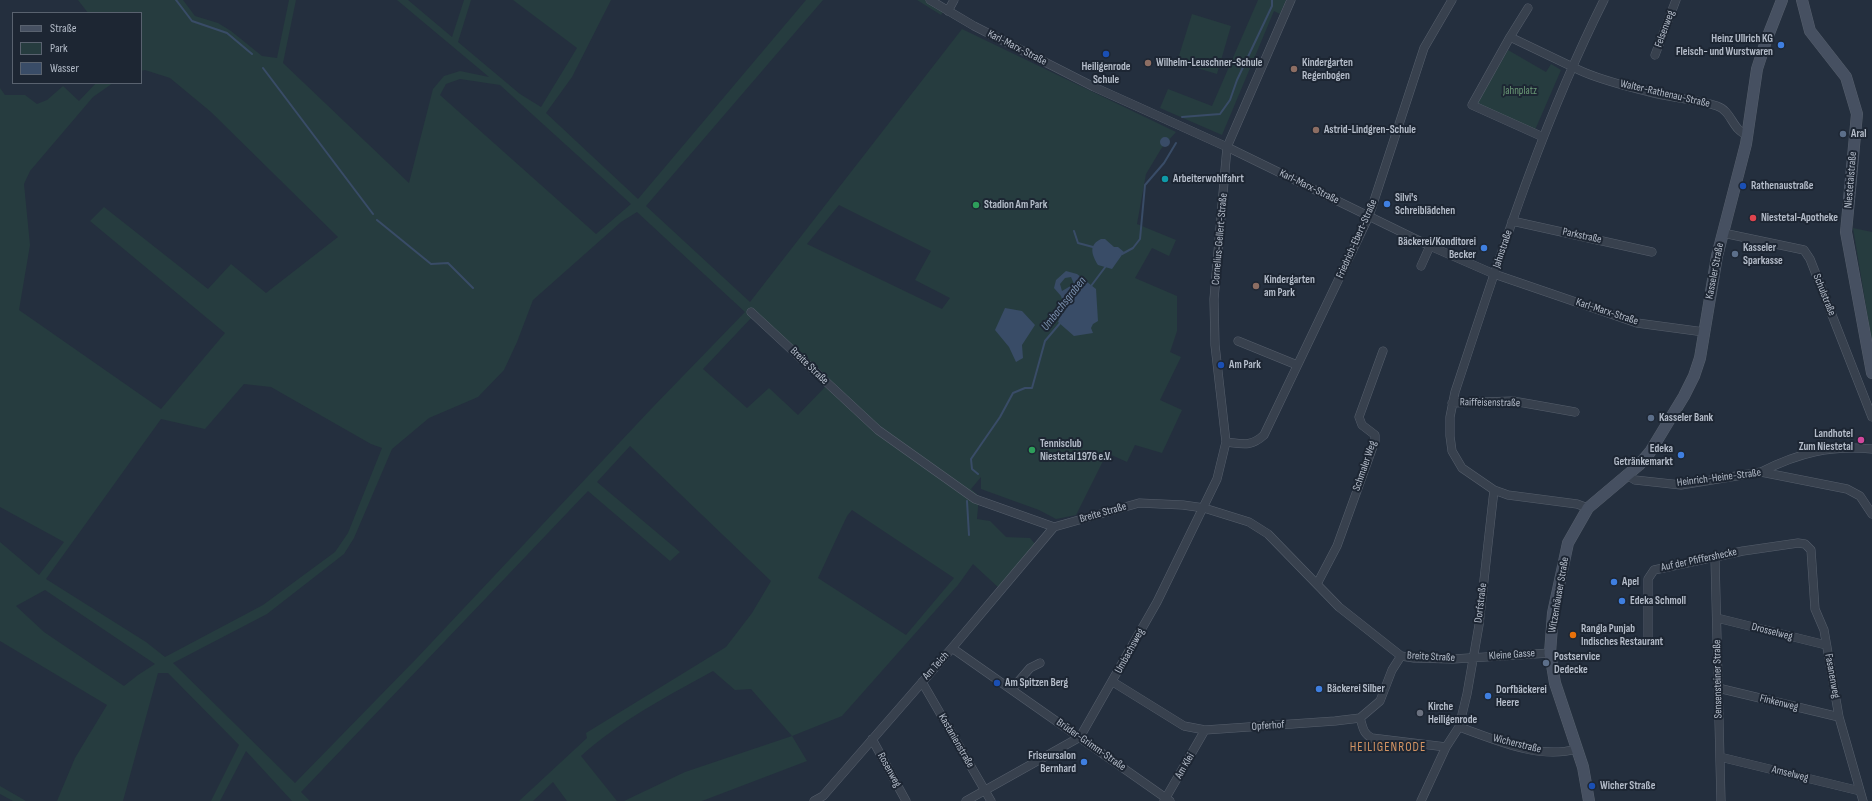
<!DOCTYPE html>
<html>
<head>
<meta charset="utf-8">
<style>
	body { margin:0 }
	#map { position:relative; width:1872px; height:801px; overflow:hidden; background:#242f3e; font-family:"Sofia Sans Condensed",sans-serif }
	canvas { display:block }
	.legend { position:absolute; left:12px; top:12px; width:130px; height:72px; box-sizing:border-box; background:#1d2633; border:1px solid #59626f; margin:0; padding:5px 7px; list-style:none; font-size:12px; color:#b4bcc9 }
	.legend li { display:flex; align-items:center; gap:8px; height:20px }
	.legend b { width:20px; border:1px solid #59626f }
</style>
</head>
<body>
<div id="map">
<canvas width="1872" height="801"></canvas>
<ul class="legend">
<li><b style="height:5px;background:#465061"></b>Straße</li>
<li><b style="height:11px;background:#263c3f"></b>Park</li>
<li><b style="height:11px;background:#394c67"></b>Wasser</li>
</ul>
</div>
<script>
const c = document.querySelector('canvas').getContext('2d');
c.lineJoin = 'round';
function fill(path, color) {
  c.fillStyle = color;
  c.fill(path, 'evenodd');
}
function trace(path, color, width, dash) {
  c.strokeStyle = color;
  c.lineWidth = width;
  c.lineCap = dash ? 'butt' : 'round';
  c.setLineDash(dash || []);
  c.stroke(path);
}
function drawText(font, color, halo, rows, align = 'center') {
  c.font = font + ' "Sofia Sans Condensed",sans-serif';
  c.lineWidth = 4;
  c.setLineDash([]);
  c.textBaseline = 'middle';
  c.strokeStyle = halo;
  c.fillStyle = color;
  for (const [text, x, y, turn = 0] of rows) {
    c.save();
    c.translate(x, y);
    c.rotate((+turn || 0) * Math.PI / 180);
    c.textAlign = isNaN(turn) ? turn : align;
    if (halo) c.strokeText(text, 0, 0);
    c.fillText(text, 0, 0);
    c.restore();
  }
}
const green = new Path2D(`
	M78 0H183L195 16 218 23 231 31 262 56 277 58 289 0H296L283 63 409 183 433 89 444 76 460 71 489 77 397 0H408L452 37 464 0H471L458 42 520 94 541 107 577 48 513 0H611L572 77 546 113 638 199 806 0H823L646 206 750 302 962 29 1176 132 1161 149 1146 174 1137 224 1176 240 1169 256 1152 248 1135 278 1177 296V331L1170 352 1181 357 1160 400 1182 410 1162 453 1135 445 1127 462 1107 453 1076 515 1056 519 1039 510 981 489V477L971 489 979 496 977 519 990 521 1006 537 1030 538 1036 545 999 588 973 564 958 585 842 716 792 736 807 761 702 801H624L685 772 792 736 751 689 735 690 713 671C667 696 620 721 581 756L617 801H567L553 782 533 801H519L587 738 586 733 726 647 752 613 771 581 630 446 597 482 680 552 670 561 588 491 301 792 310 801H292L246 751 220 801H211L239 745 168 673H158L123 801H57L75 758 107 705 0 641V542L39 575 64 542 0 507V88L5 95H25L37 104 47 100 63 86 79 101 96 83H113L93 97 30 171 24 184 30 245 19 310 161 409 225 333 90 221 104 207 208 289 231 264 266 293 338 237 211 112 170 78 145 70 141 71V13H88ZM460 79 500 85 631 204 596 234 440 95 446 84ZM839 205 931 251 915 280 950 298 942 309 807 244ZM637 212 745 312 652 408 417 658 295 783 173 663 267 614 344 554 354 538 392 449 429 418 478 397 504 370 517 342 533 300 621 222ZM752 317 825 387 798 415 769 388 747 408 703 369ZM244 384 271 387 371 444 382 448 348 533 335 552 263 605 165 657 146 642 46 579 161 419 205 429ZM852 510 954 578 906 635 818 578 847 516ZM45 590 155 664 138 675 124 686 44 632 16 606Z
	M917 0H927L944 10 941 15Z
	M1258 0H1286L1280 14 1274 11 1222 135 1160 108 1168 89 1212 106Z
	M1192 14 1231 26 1217 74 1177 62Z
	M1508 50 1546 72 1551 64 1561 70 1535 130 1477 104Z
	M1853 228 1872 232V342Z
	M0 786 26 801H13L0 794Z`);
const water = new Path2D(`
	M1160 142a5 5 0 1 1 10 0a5 5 0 1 1-10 0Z
	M1101 239H1105L1114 247H1118L1124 252 1112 269 1098 265C1092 255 1088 245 1101 239Z
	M1066 271 1077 274 1096 289 1098 321 1093 324 1091 328 1093 333 1074 336 1058 322 1064 306 1061 296 1054 288 1056 280ZM1071 277 1074 284 1062 291 1060 284 1065 278Z
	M1005 308 1022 311 1035 325 1022 345 1023 358 1016 362 1009 347 995 330Z`);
const stream = new Path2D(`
	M176 0 192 21 227 33 252 54
	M263 68 373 214
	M1182 117 1220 114 1230 100 1237 80 1272 6V0
	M377 220 431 264 448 263 473 288
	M1074 231 1078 243 1093 247
	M1122 254 1133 248 1140 239 1145 185 1164 163 1176 143
	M1091 286 1106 266
	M978 474 972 469 971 459 1000 417 1013 393 1025 388H1032L1045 341 1061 322
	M967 501 969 535`);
const minor = new Path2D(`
	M930 0 974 26 1094 87 1227 147 1430 246 1494 274 1637 323 1704 332
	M948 11 954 0
	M1510 37 1528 8
	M1655 55 1676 0
	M1543 137 1472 105 1510 37C1533 48 1556 59 1579 70 1600 80 1626 86 1649 92 1671 98 1695 99 1717 106 1732 111 1732 130 1747 135
	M1512 221 1652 252
	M1723 233 1804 250 1810 259 1872 417
	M1421 266 1430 246
	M751 312 878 430 975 499 1054 527 1139 503 1183 505 1204 508 1249 522 1268 534 1339 607 1401 656 1414 658 1453 659 1550 653
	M1238 341 1297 365
	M1452 403 1513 401 1575 412
	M1226 442C1243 444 1251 447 1264 435L1369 216 1424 48 1452 0
	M1761 472C1798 453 1831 445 1872 449
	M1627 475 1635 480 1681 485 1761 472 1847 489 1860 496 1872 514
	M1588 508 1577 504 1508 495 1494 490 1462 468 1452 451 1450 436V417L1455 392C1499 259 1541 125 1604 0
	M1715 558 1721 801
	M1317 584 1337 546 1375 441V435L1362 425 1359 417 1383 351
	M1717 618 1826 645
	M1648 637V579L1654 570 1743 551 1798 543 1805 544 1811 550 1815 609 1824 630 1839 717 1863 801
	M952 648 1170 801
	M922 682 991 801
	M1113 682 1184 726 1205 730 1335 721 1360 718 1380 701 1392 670 1401 656
	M1718 688 1839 717
	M1012 689 1030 668 1040 663
	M1360 718C1363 727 1363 734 1372 738L1446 747
	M1459 727C1494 739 1538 760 1576 749
	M872 739 906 801
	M1720 757 1860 791
	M814 801 823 796 952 648 1054 527
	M966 801 1080 737 1157 602 1217 479 1226 442 1215 345 1214 299 1227 147 1291 0
	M1164 801 1205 730
	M1421 801 1446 747 1459 727 1467 694 1479 625 1494 490`);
const secondary = new Path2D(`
	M1802 0 1810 31 1846 77 1857 114 1846 232 1872 373
	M1589 801 1583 767 1555 683 1550 653 1553 613 1568 543 1588 508 1639 465 1650 452 1684 396 1694 376 1700 358 1717 256 1746 144 1757 69 1766 41 1782 0`);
const markers = [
	[1781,45,4,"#3f7fe0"],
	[1106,54,4,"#1a4fb4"],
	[1148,63,4,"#8d6e63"],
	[1294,69,4,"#8d6e63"],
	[1316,130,4,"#8d6e63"],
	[1843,134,4,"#5c6f8a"],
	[1165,179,4,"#0f9aa8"],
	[1743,186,4,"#1a4fb4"],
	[1387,204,4,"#3f7fe0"],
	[976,205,4,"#2e9e5b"],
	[1753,218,4,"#e0444e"],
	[1484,248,4,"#3f7fe0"],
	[1735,254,4,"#5c6f8a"],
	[1256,286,4,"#8d6e63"],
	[1221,365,4,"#1a4fb4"],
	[1651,418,4,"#5c6f8a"],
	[1861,440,4,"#d1479c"],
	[1032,450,4,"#2e9e5b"],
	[1681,455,4,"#3f7fe0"],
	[1614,582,4,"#3f7fe0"],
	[1622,601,4,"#3f7fe0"],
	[1573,635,4,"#e8710a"],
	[1546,663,4,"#5c6f8a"],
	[997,683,4,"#1a4fb4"],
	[1319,689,4,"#3f7fe0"],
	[1488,696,4,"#3f7fe0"],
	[1420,713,4,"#6b7280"],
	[1084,762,4,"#3f7fe0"],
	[1592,786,4,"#1a4fb4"]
];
const streetNames = [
	["Felsenweg",1665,29,-70],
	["Karl-Marx-Straße",1017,48,27],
	["Walter-Rathenau-Straße",1665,94,13],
	["Niestetalstraße",1851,180,-85],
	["Karl-Marx-Straße",1309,187,26],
	["Parkstraße",1582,236,12],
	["Cornelius-Gellert-Straße",1220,239,-85],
	["Friedrich-Ebert-Straße",1357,239,-66],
	["Jahnstraße",1503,249,-71],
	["Kasseler Straße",1715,271,-79],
	["Schulstraße",1824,295,68],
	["Karl-Marx-Straße",1607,312,18],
	["Breite Straße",809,366,44],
	["Raiffeisenstraße",1490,403,1],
	["Schmaler Weg",1365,466,-71],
	["Heinrich-Heine-Straße",1719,478,-7],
	["Breite Straße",1103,513,-16],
	["Auf der Pfiffershecke",1699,560,-12],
	["Witzenhäuser Straße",1559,595,-80],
	["Dorfstraße",1481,603,-83],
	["Drosselweg",1772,632,14],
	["Umbachsweg",1130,651,-61],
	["Kleine Gasse",1512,655,-4],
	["Breite Straße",1431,657,3],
	["Am Teich",936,666,-48],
	["Fasanenweg",1832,676,80],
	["Sensensteiner Straße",1718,679,-91],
	["Finkenweg",1779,703,14],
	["Opferhof",1268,726,-4],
	["Kastanienstraße",956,741,60],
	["Wicherstraße",1517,744,14],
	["Brüder-Grimm-Straße",1091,745,35],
	["Am Klei",1185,766,-60],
	["Rosenweg",889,770,61],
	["Amselweg",1790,774,14]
];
const poiNames = [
	["Heinz Ullrich KG",1773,39,"right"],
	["Fleisch- und Wurstwaren",1773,52,"right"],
	["Wilhelm-Leuschner-Schule",1156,63],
	["Kindergarten",1302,63],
	["Regenbogen",1302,76],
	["Heiligenrode",1106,67,"center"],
	["Schule",1106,80,"center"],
	["Astrid-Lindgren-Schule",1324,130],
	["Aral",1851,134],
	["Arbeiterwohlfahrt",1173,179],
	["Rathenaustraße",1751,186],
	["Silvi's",1395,198],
	["Schreiblädchen",1395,211],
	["Stadion Am Park",984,205],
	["Niestetal-Apotheke",1761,218],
	["Bäckerei/Konditorei",1476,242,"right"],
	["Becker",1476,255,"right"],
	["Kasseler",1743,248],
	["Sparkasse",1743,261],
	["Kindergarten",1264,280],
	["am Park",1264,293],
	["Am Park",1229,365],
	["Kasseler Bank",1659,418],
	["Landhotel",1853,434,"right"],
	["Zum Niestetal",1853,447,"right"],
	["Tennisclub",1040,444],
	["Niestetal 1976 e.V.",1040,457],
	["Edeka",1673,449,"right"],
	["Getränkemarkt",1673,462,"right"],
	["Apel",1622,582],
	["Edeka Schmoll",1630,601],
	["Rangla Punjab",1581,629],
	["Indisches Restaurant",1581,642],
	["Postservice",1554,657],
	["Dedecke",1554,670],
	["Am Spitzen Berg",1005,683],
	["Bäckerei Silber",1327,689],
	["Dorfbäckerei",1496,690],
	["Heere",1496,703],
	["Kirche",1428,707],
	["Heiligenrode",1428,720],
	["Friseursalon",1076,756,"right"],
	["Bernhard",1076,769,"right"],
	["Wicher Straße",1600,786]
];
const parkNames = [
	["Jahnplatz",1520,91]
];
const waterNames = [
	["Umbachsgraben",1064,304,-52]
];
const quarterNames = [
	["HEILIGENRODE",1388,748]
];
fill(green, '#263c3f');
fill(water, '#394c67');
trace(stream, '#394c67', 2);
trace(minor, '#565f6c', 9);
trace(secondary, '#565f6c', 12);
trace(minor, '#38414e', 8);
trace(secondary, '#465061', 11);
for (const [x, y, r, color] of markers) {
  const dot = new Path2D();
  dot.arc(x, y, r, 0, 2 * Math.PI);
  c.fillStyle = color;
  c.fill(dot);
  trace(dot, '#1d2633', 1.5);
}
drawText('11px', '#b4bcc9', '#1d2633', streetNames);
drawText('bold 11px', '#b4bcc9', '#1d2633', poiNames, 'left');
drawText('11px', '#6b9a76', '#1d2633', parkNames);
drawText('italic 12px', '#7c92b1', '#1d2633', waterNames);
c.letterSpacing = '1px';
drawText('13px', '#d59563', '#1d2633', quarterNames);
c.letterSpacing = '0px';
</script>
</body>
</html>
